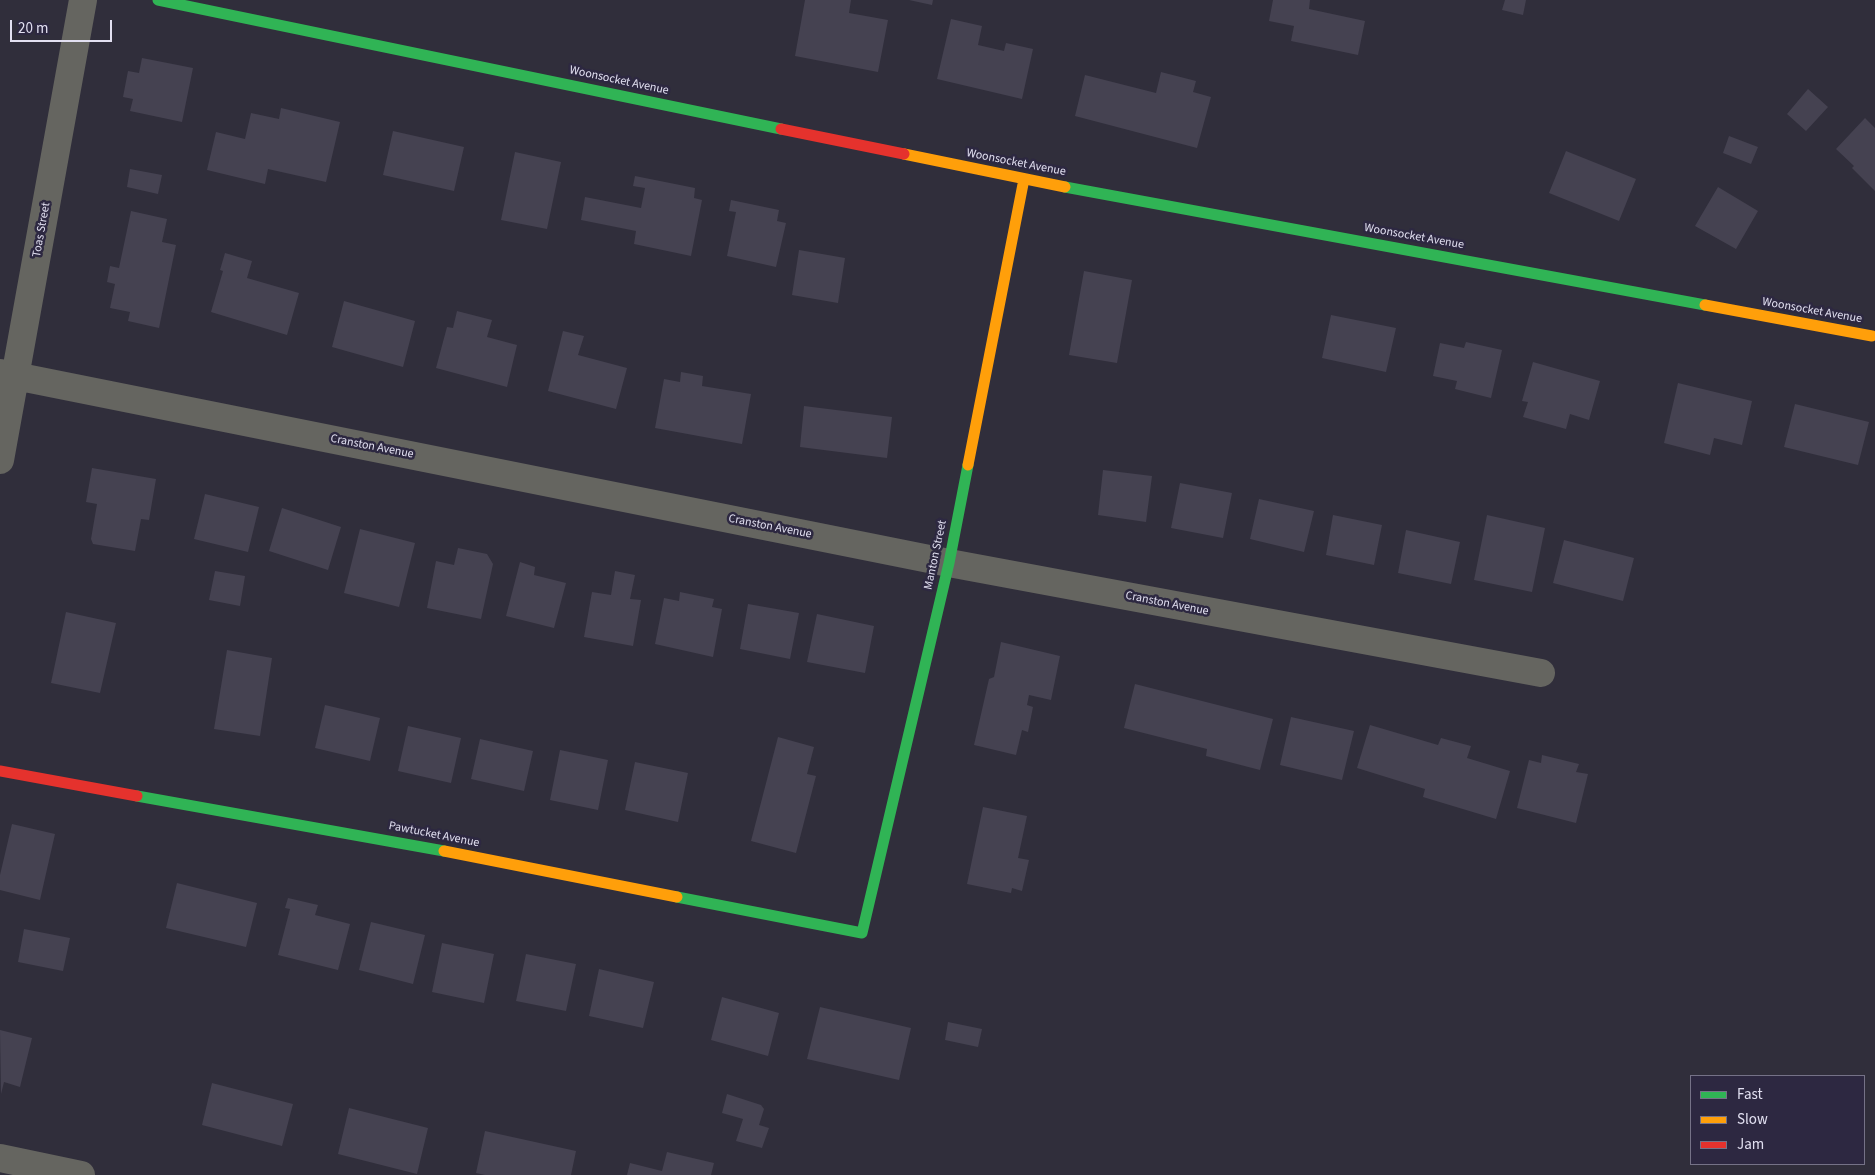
<!DOCTYPE html>
<html>
<head>
<meta charset="utf-8">
<style>
	body { margin:0 }
	#map { position:relative; width:1875px; height:1175px; overflow:hidden; background:#302e3b; font-family:"Source Sans 3",sans-serif }
	canvas { display:block }
	.legend { position:absolute; left:1690px; top:1075px; width:175px; height:90px; box-sizing:border-box; background:#2d2841; border:1px solid #757287; margin:0; padding:6px 9px; list-style:none; font-size:15px; color:#e2e0f1 }
	.legend li { display:flex; align-items:center; gap:10px; height:25px }
	.legend b { width:25px; border:1px solid #757287 }
	.scale { position:absolute; left:10px; top:20px; width:102px; height:22px; box-sizing:border-box; border:2px solid #e2e0f1; border-top:0; padding-left:6px; font-size:15px; line-height:18px; white-space:nowrap; color:#e2e0f1; -webkit-text-stroke:4px #2d2841; paint-order:stroke }
</style>
</head>
<body>
<div id="map">
<canvas width="1875" height="1175"></canvas>
<ul class="legend">
<li><b style="height:6px;background:#30b455"></b>Fast</li>
<li><b style="height:6px;background:#ff9f0a"></b>Slow</li>
<li><b style="height:6px;background:#e5322d"></b>Jam</li>
</ul>
<div class="scale">20 m</div>
</div>
<script>
const c = document.querySelector('canvas').getContext('2d');
c.lineJoin = 'round';
function fill(path, color) {
  c.fillStyle = color;
  c.fill(path, 'evenodd');
}
function trace(path, color, width, dash) {
  c.strokeStyle = color;
  c.lineWidth = width;
  c.lineCap = dash ? 'butt' : 'round';
  c.setLineDash(dash || []);
  c.stroke(path);
}
function drawText(font, color, halo, rows, align = 'center') {
  c.font = font + ' "Source Sans 3",sans-serif';
  c.lineWidth = 5;
  c.setLineDash([]);
  c.textBaseline = 'middle';
  c.strokeStyle = halo;
  c.fillStyle = color;
  for (const [text, x, y, turn = 0] of rows) {
    c.save();
    c.translate(x, y);
    c.rotate((+turn || 0) * Math.PI / 180);
    c.textAlign = isNaN(turn) ? turn : align;
    if (halo) c.strokeText(text, 0, 0);
    c.fillText(text, 0, 0);
    c.restore();
  }
}
const building = new Path2D(`
	M805 0H851L849 13 888 20 878 72 795 56Z
	M909 0H933L932 5Z
	M1273 0H1310L1309 9 1365 21 1358 55 1291 41 1294 26 1269 21Z
	M1505 0H1526L1523 15 1502 10Z
	M951 19 982 26 978 45 1004 51 1006 43 1033 49 1022 99 937 79Z
	M142 58 193 68 182 122 130 111 133 99 123 97 128 71 139 73Z
	M1161 72 1196 81 1193 92 1211 97 1197 148 1075 116 1085 75 1156 93Z
	M1808 89 1828 107 1806 131 1787 114Z
	M281 108 340 122 326 182 268 169 265 184 207 170 216 132 245 139 251 113 279 119Z
	M1865 118 1875 128V191L1852 168 1854 166 1836 149Z
	M393 131 464 147 454 191 383 175Z
	M1729 136 1758 147 1751 164 1723 153Z
	M1566 151 1636 179 1619 221 1549 193Z
	M515 152 561 162 547 229 501 220Z
	M130 169 162 175 158 194 127 187Z
	M635 176 695 188 694 198 702 200 691 256 634 244 636 231 581 220 585 197 641 208 645 188 633 186Z
	M1718 187 1758 211 1736 249 1695 226Z
	M731 200 779 210 777 221 786 223 776 267 727 256 736 212 729 211Z
	M131 211 167 219 162 242 176 245 159 328 128 321 130 312 110 308 115 284 107 282 110 266 119 268Z
	M799 250 845 258 838 303 792 295Z
	M225 253 252 261 247 278 299 293 287 335 211 312 223 271 220 270Z
	M1084 271 1132 280 1117 363 1069 355Z
	M344 301 415 321 403 367 332 347Z
	M457 311 492 320 487 337 517 345 507 387 436 368 447 327 453 328Z
	M1331 315 1396 328 1386 372 1322 358Z
	M563 331 584 336 578 355 627 368 616 409 548 391Z
	M1466 342 1502 350 1491 398 1455 389 1457 381 1433 376 1440 343 1464 348Z
	M1533 362 1600 381 1589 420 1570 414 1566 429 1523 417 1528 402 1522 401Z
	M681 372 703 376 702 386 751 394 742 444 655 428 664 379 680 382Z
	M1678 383 1752 401 1742 445 1714 438 1710 455 1664 443Z
	M1795 404 1869 422 1858 465 1784 447Z
	M804 406 892 417 887 458 800 447Z
	M92 468 156 479 149 520 141 519 135 551 93 544 91 539 97 504 86 502Z
	M1103 470 1152 476 1146 522 1098 515Z
	M1180 483 1232 493 1223 538 1171 528Z
	M205 494 259 507 248 552 194 539Z
	M1259 499 1314 511 1304 552 1250 539Z
	M282 508 341 527 328 570 269 551Z
	M1333 515 1382 525 1374 565 1326 555Z
	M1487 515 1545 528 1532 592 1474 580Z
	M360 529 415 543 399 607 344 593Z
	M1406 530 1460 542 1451 584 1398 573Z
	M1564 540 1634 558 1623 601 1553 583Z
	M458 548 487 554 493 564 481 619 427 608 436 561 454 565Z
	M520 562 535 567 534 575 566 583 554 628 506 616Z
	M215 571 245 576 240 606 209 600Z
	M615 571 635 575 630 599 641 600 633 646 584 637 592 592 611 595Z
	M680 592 714 599 712 607 722 609 713 657 655 644 664 598 679 601Z
	M748 604 799 613 790 659 740 649Z
	M66 612 116 623 100 693 51 683Z
	M817 614 874 626 865 673 807 662Z
	M1001 642 1060 656 1051 700 1029 695 1027 705 1033 707 1028 732 1022 730 1016 755 974 745 989 679 994 677Z
	M227 650 272 658 260 736 214 729Z
	M1135 684 1273 719 1260 770 1206 756 1207 749 1124 728Z
	M325 705 380 718 370 761 315 748Z
	M1291 717 1354 731 1342 780 1280 765Z
	M1370 725 1438 745 1441 738 1471 746 1467 758 1510 771 1496 819 1423 797 1425 789 1357 768Z
	M408 726 461 738 451 783 398 771Z
	M778 737 814 747 807 774 816 776 796 853 751 841Z
	M480 739 533 751 524 791 471 779Z
	M560 750 608 760 598 810 550 800Z
	M1542 755 1579 764 1576 772 1588 774 1576 823 1517 808 1529 760 1541 763Z
	M635 762 688 773 678 822 625 810Z
	M983 807 1027 816 1018 858 1029 860 1022 891 1012 888 1011 893 967 884Z
	M12 824 55 834 40 900 0 890V875Z
	M177 883 257 903 246 947 166 928Z
	M288 898 318 905 315 915 350 924 338 970 278 955 290 909 285 908Z
	M371 922 425 935 413 984 359 970Z
	M24 929 70 938 63 971 18 962Z
	M442 943 494 954 484 1003 432 992Z
	M526 954 576 964 566 1011 516 1001Z
	M599 969 654 982 643 1028 589 1016Z
	M722 997 779 1013 768 1056 711 1040Z
	M820 1007 911 1028 899 1080 807 1059Z
	M948 1022 982 1029 978 1047 945 1040Z
	M0 1030 32 1038 20 1087 4 1082 1 1094Z
	M212 1083 293 1104 282 1146 202 1125Z
	M727 1094 761 1105 764 1109 759 1125 769 1128 762 1148 736 1141 743 1119 722 1113Z
	M349 1108 428 1128 417 1174 338 1154Z
	M485 1131 576 1151 571 1175H485L476 1173Z
	M667 1152 714 1163 711 1175H627L630 1163 662 1171Z`);
const street = new Path2D(`
	M0 373 949 563 1541 673
	M0 460 83 0
	M0 1158 81 1175`);
const fast = new Path2D(`
	M158 0 781 129
	M1065 187 1705 305
	M137 796 444 851
	M677 897 862 933 949 563 968 465`);
const slow = new Path2D(`
	M904 154 1065 187
	M1705 305 1872 336
	M968 465 1024 179
	M444 851 677 897`);
const jam = new Path2D(`
	M781 129 904 154
	M0 771 137 796`);
const streetNames = [
	["Woonsocket Avenue",619,81,12],
	["Woonsocket Avenue",1016,163,11],
	["Toas Street",42,230,-80],
	["Woonsocket Avenue",1414,237,10],
	["Woonsocket Avenue",1812,311,10],
	["Cranston Avenue",372,447,11],
	["Cranston Avenue",770,527,11],
	["Manton Street",936,555,-78],
	["Cranston Avenue",1167,604,11],
	["Pawtucket Avenue",434,835,11]
];
fill(building, '#454251');
trace(street, '#656560', 28);
trace(fast, '#30b455', 11);
trace(slow, '#ff9f0a', 11);
trace(jam, '#e5322d', 11);
drawText('12px', '#e2e0f1', '#2d2841', streetNames);
</script>
</body>
</html>
